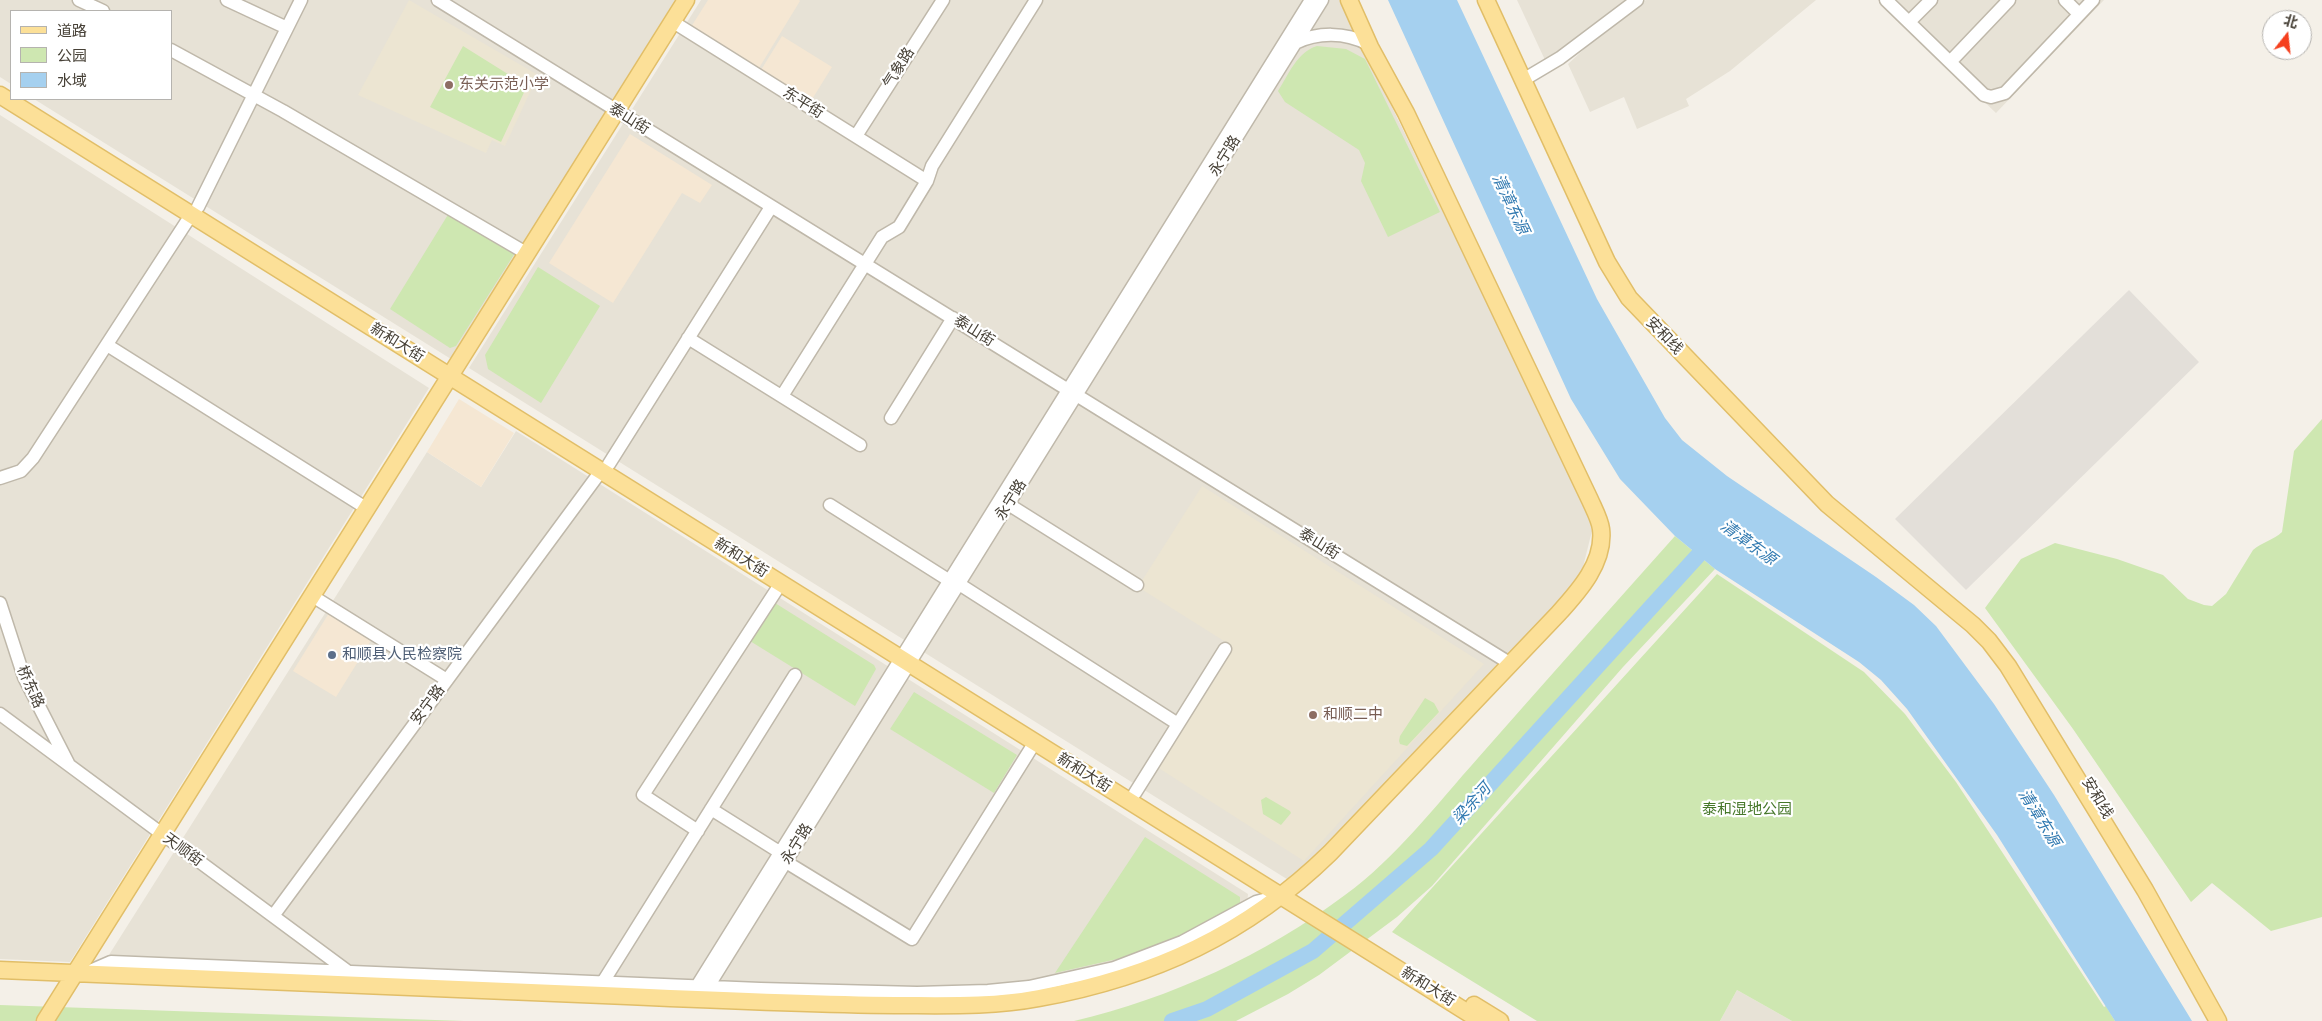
<!DOCTYPE html>
<html>
<head>
<meta charset="utf-8">
<style>
	body { margin:0 }
	#map { position:relative; width:2322px; height:1021px; overflow:hidden; background:#f4f0e8; font-family:"Noto Sans","Noto Sans SC",sans-serif }
	canvas { display:block }
	.legend { position:absolute; left:10px; top:10px; width:162px; height:90px; box-sizing:border-box; background:#fff; border:1px solid #b5b3af; margin:0; padding:6px 9px; list-style:none; font-size:15px; color:#474137 }
	.legend li { display:flex; align-items:center; gap:10px; height:25px }
	.legend b { width:25px; border:1px solid #b5b3af }
	.north { position:absolute; left:2262px; top:10px; width:50px; height:50px; box-sizing:border-box; background:#fff; border:1px solid #b5b3af; border-radius:50%; rotate:16deg; font-size:14px; font-weight:700; line-height:20px; text-align:center; color:#474137 }
	.north::after { content:''; display:block; margin:auto; width:18px; height:22px; background:#f53f1d; clip-path:polygon(50% 0,100% 100%,50% 72%,0 100%) }
</style>
</head>
<body>
<div id="map">
<canvas width="2322" height="1021"></canvas>
<ul class="legend">
<li><b style="height:6px;background:#fce098"></b>道路</li>
<li><b style="height:14px;background:#cee7b1"></b>公园</li>
<li><b style="height:14px;background:#a5d0ef"></b>水域</li>
</ul>
<div class="north">北</div>
</div>
<script>
const c = document.querySelector('canvas').getContext('2d');
c.lineJoin = 'round';
function fill(path, color) {
  c.fillStyle = color;
  c.fill(path, 'evenodd');
}
function trace(path, color, width, dash) {
  c.strokeStyle = color;
  c.lineWidth = width;
  c.lineCap = dash ? 'butt' : 'round';
  c.setLineDash(dash || []);
  c.stroke(path);
}
function drawText(font, color, halo, rows, align = 'center') {
  c.font = font + ' "Noto Sans","Noto Sans SC",sans-serif';
  c.lineWidth = 4.5;
  c.setLineDash([]);
  c.textBaseline = 'middle';
  c.strokeStyle = halo;
  c.fillStyle = color;
  for (const [text, x, y, turn = 0] of rows) {
    c.save();
    c.translate(x, y);
    c.rotate((+turn || 0) * Math.PI / 180);
    c.textAlign = isNaN(turn) ? turn : align;
    if (halo) c.strokeText(text, 0, 0);
    c.fillText(text, 0, 0);
    c.restore();
  }
}
const residential = new Path2D(`
	M0 0H675L451 359 34 99H171V11H11V84L0 77Z
	M701 0H1340L1591 517 1592 531 1581 575 1574 587 1290 881 469 368Z
	M1517 0H1626L1563 50 1545 60Z
	M1646 0H1816L1730 71 1686 99 1689 106 1637 129 1624 97 1590 112 1568 64 1595 39Z
	M1878 0H2104L1996 113Z
	M0 115 429 388 70 962 0 959Z
	M516 431 1248 894 1247 905 1105 968 977 990 847 989 107 958 427 452 481 487Z
	M1737 990 1792 1021H1720Z`);
const commercial = new Path2D(`
	M708 0H799L800 1 759 68 691 27Z
	M782 36 832 67 811 101 761 70Z
	M630 134 712 185 700 203 682 193 613 303 549 263Z
	M459 399 514 433 481 487 427 452Z
	M329 613 372 639 336 697 293 671Z`);
const industrial = new Path2D(`
	M2129 290 2199 362 1966 590 1895 519Z`);
const education = new Path2D(`
	M409 0 538 75 505 146 492 140 486 153 358 95Z
	M1202 486 1484 664 1304 861 1157 767 1232 646 1138 587Z`);
const green = new Path2D(`
	M463 46 527 86 501 142 430 107Z
	M1317 46 1346 49 1365 59 1440 212 1388 237 1361 181 1365 163 1359 150 1285 102 1278 91C1289 74 1297 52 1317 46Z
	M449 213 515 253 456 346 450 348 390 309Z
	M538 267 600 306 541 403 488 369 485 355Z
	M2322 419V917L2271 931 2212 883 2191 902 2073 729 1985 608 2021 559 2055 543 2117 559 2163 575 2188 599 2204 605 2212 606 2226 594 2253 550C2262 542 2274 540 2282 532L2294 451Z
	M1675 536 1715 569 1623 667 1432 886 1397 917 1319 975 1288 994 1236 1021H1074C1171 998 1265 955 1345 895 1396 858 1436 805 1478 758 1543 684 1609 610 1675 536Z
	M1717 574 1864 672 1905 714 1956 782 2104 1007 2106 1006 2115 1021H1792L1737 990 1720 1021H1537L1392 932Z
	M775 603 874 665 876 669 855 706 750 641Z
	M914 692 1017 755 994 793 890 729Z
	M1425 698 1434 703 1439 712 1407 746 1400 744 1399 741 1400 736Z
	M1266 797 1290 811 1291 813 1281 825 1263 814 1261 800Z
	M1145 837 1240 897V904L1184 935 1135 955 1055 973Z
	M0 1005 464 1021H0Z`);
const water = new Path2D(`
	M1388 0H1457L1597 299 1665 418 1682 440 1727 476 1876 577 1914 605 1936 626 1994 704 2054 795 2192 1021H2115L1997 835 1907 709 1881 680 1859 662 1715 569 1675 536 1620 479 1571 399Z`);
const river = new Path2D(`
	M1172 1021 1207 1009 1313 951 1431 849 1713 539`);
const minor = new Path2D(`
	M79 0 103 11
	M227 0 287 28
	M438 0 1511 664
	M1886 0 1984 95 1991 97 2005 93 2093 0
	M2065 0 2079 14
	M1909 22 1931 0
	M678 25 927 181
	M1295 43C1318 32 1345 32 1368 44
	M171 50 283 111 526 253
	M1950 62 2009 0
	M1523 80 1560 58 1637 0
	M856 136 943 0
	M198 207 301 0
	M688 338 860 445
	M107 345 366 508
	M782 396 882 237 899 227 927 181 932 166 1036 0
	M891 418 953 318
	M609 464 771 207
	M0 478 21 471 33 458 191 215
	M1008 504 1137 585
	M830 505 950 581
	M959 584 1178 724
	M317 599 447 680
	M0 603 24 677 68 763
	M0 714 350 973
	M1135 793 1225 649
	M711 809 781 853
	M698 831 643 795 781 583
	M786 862 912 939 1035 742
	M273 916 601 471
	M88 972 111 962 760 989 917 993 988 991 1029 987 1114 968 1182 942 1256 902 1275 897
	M603 982 795 675
	M694 991 1311 0
	M704 993 1322 0`);
const major = new Path2D(`
	M1486 0 1607 262 1629 298 1827 504 1973 625 1989 641 2008 666 2145 890 2218 1021
	M0 95 1481 1021
	M0 970C209 978 418 986 627 996 716 1000 805 1004 895 1005 943 1005 992 1007 1039 998 1154 977 1247 934 1330 853L1558 614C1579 591 1605 562 1601 529 1600 520 1594 509 1590 500L1406 113 1370 47 1349 0
	M1474 1005 1500 1021
	M45 1021 686 0`);
const markers = [
	[449,85,5,"#8d6e63"],
	[332,655,5,"#5c6f8a"],
	[1313,715,5,"#8d6e63"]
];
const streetNames = [
	["气象路",899,68,-58],
	["东平街",803,103,32],
	["泰山街",629,119,32],
	["永宁路",1225,156,-58],
	["泰山街",974,331,32],
	["安和线",1664,336,46],
	["新和大街",397,343,32],
	["永宁路",1011,500,-58],
	["泰山街",1319,544,32],
	["新和大街",741,558,32],
	["桥东路",30,687,66],
	["安宁路",428,705,-53],
	["新和大街",1084,773,32],
	["安和线",2097,798,59],
	["永宁路",797,844,-58],
	["天顺街",183,850,36],
	["新和大街",1428,987,32]
];
const educationNames = [
	["东关示范小学",459,85],
	["和顺二中",1323,715]
];
const serviceNames = [
	["和顺县人民检察院",342,655]
];
const parkNames = [
	["泰和湿地公园",1747,810]
];
const waterNames = [
	["清漳东源",1510,204,65],
	["清漳东源",1748,543,36],
	["梁余河",1472,804,-48],
	["清漳东源",2039,818,58]
];
fill(residential, '#e7e2d6');
fill(commercial, '#f5e7d3');
fill(industrial, '#e3dfd9');
fill(education, '#ece5d2');
fill(green, '#cee7b1');
fill(water, '#a5d0ef');
trace(river, '#a5d0ef', 16);
trace(minor, '#bfb8aa', 15);
trace(major, '#e1be68', 19);
trace(minor, '#fff', 12);
trace(major, '#fce098', 16);
for (const [x, y, r, color] of markers) {
  const dot = new Path2D();
  dot.arc(x, y, r, 0, 2 * Math.PI);
  c.fillStyle = color;
  c.fill(dot);
  trace(dot, '#fff', 2);
}
drawText('15px', '#474137', '#fff', streetNames);
drawText('15px', '#785e54', '#fff', educationNames, 'left');
drawText('15px', '#4e5e75', '#fff', serviceNames, 'left');
drawText('15px', '#47782b', '#fff', parkNames);
drawText('italic 16px', '#317ab1', '#fff', waterNames);
</script>
</body>
</html>
